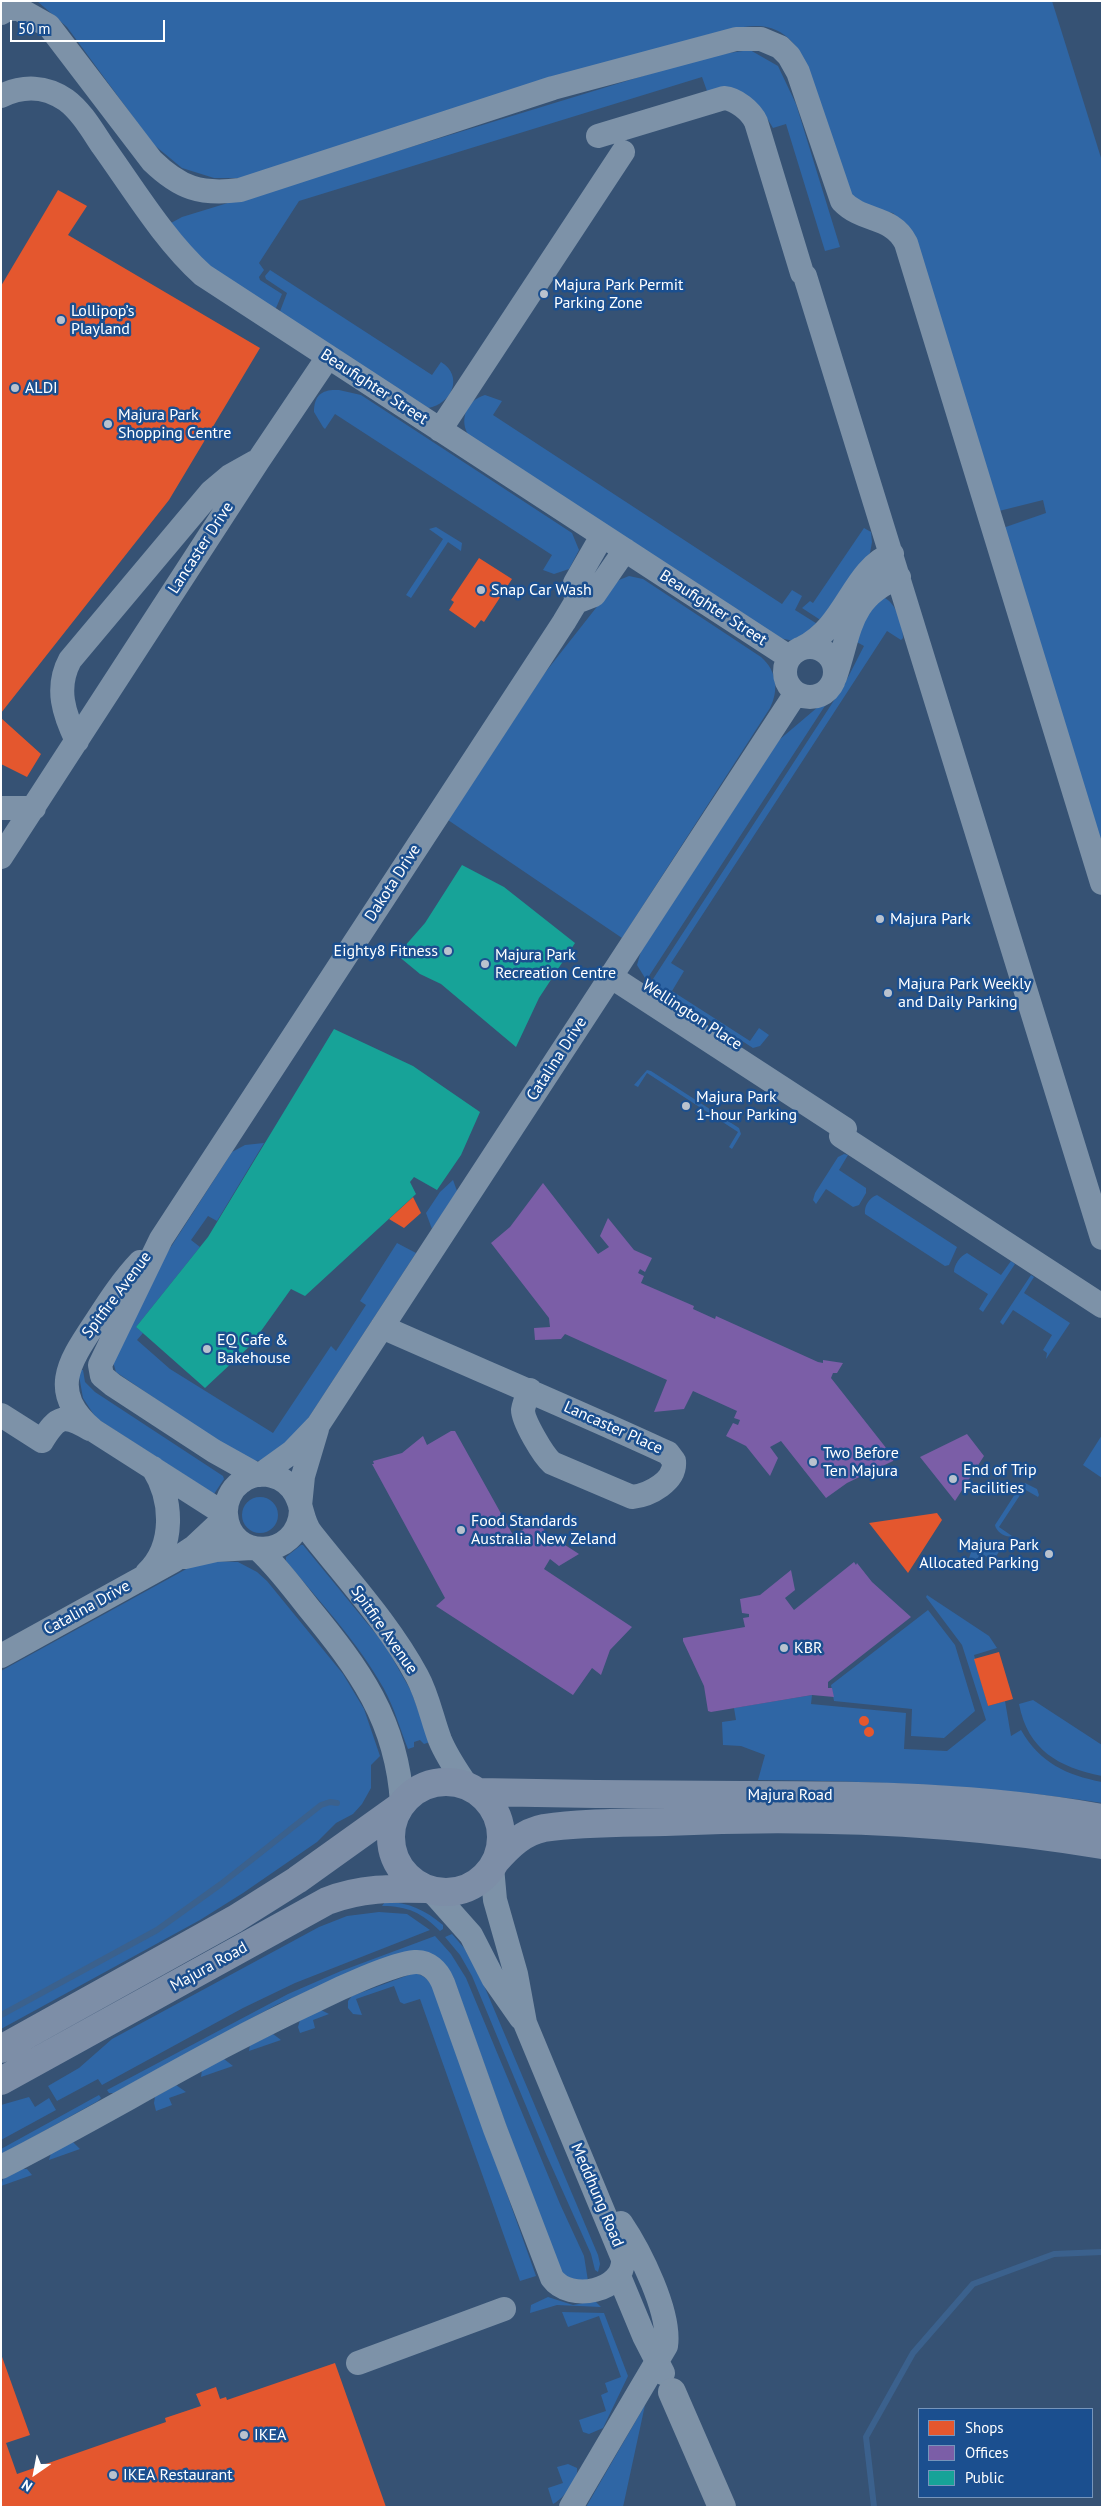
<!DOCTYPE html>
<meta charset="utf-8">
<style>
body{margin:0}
#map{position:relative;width:1103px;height:2508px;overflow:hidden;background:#365274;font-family:"PT Sans",sans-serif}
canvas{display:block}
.frame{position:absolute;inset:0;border:2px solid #fff;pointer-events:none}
.legend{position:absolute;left:918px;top:2408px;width:175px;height:90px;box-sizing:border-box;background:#1b4f8f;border:1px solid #7695bc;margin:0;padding:6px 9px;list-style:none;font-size:15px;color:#fff}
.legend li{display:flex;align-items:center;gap:10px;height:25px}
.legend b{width:25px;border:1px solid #7695bc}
.north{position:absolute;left:10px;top:2448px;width:50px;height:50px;-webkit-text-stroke:4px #1b4f8f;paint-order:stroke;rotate:213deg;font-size:14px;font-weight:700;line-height:20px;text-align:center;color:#fff}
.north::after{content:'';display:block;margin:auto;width:18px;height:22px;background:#fff;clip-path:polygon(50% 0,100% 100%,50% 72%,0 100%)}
.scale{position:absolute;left:10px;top:20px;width:155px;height:22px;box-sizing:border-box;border:2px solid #fff;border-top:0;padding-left:6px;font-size:15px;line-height:18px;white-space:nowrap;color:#fff;-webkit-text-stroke:4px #1b4f8f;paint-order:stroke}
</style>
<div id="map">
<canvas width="1103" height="2508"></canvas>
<div class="frame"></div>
<ul class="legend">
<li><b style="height:14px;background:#e4572e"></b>Shops</li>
<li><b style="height:14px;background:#7b5ea7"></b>Offices</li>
<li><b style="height:14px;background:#17a398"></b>Public</li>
</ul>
<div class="north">N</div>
<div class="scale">50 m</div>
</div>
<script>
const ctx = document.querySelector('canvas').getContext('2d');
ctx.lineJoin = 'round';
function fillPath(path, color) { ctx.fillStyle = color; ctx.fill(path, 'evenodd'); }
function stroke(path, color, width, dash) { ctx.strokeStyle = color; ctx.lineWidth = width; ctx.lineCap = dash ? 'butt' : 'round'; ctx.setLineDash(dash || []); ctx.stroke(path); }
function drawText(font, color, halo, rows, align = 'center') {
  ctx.font = font + ' "PT Sans",sans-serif'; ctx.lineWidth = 5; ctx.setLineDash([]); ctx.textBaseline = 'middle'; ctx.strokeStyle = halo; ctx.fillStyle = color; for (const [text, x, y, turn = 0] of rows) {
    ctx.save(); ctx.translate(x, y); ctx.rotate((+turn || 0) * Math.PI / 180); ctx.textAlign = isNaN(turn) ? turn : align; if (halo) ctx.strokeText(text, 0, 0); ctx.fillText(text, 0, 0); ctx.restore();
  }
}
fillPath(new Path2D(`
 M37,1H1052L1102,161V855L1000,529L1046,513L1043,500L995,512L905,227L893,213L876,210L853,199L802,56C777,12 743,27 703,36L250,178H214L182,168L153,144L67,27Z
 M750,50L778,66L796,104L840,247L825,251L786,124L773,128L762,110L707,91L702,77L299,201L259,263L264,270L259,277L260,280L282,294L276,308H273L206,265L171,223L182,217L708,56Z
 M270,270L432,375L441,362C464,376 452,404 428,408L279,314L287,293L266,279L265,276Z
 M339,390L361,395L572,533L579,550L569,569L554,574L543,570L552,555L335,414L325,429L323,427L314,412C314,394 323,389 339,390Z
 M485,395L502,401L493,415L782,604L792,590L802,596L795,610L819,625L794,641L779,638L470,437C458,422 466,400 485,395Z
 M436,527L462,543L461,551L448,542L411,598L406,595L443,539L429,529Z
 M864,528L871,532L872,542L870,553L826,621H822L802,608L810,601L813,603Z
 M629,576L643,579L761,657C777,671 779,690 770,708L622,938L448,820L544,674L614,585L619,580Z
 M883,597C896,602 903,625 903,638L901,640L887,631L671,963L684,971L672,991L750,1041L759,1028L769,1035L760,1046L753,1048L652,983L653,979L844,685L864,646L855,641L857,621Z
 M832,695L649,976L645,978L637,965L641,951L779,740Z
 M647,1070L651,1071L739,1128L741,1134L732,1149L729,1147L738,1132L647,1073L638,1087L634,1085Z
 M264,1143L217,1221L208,1216L191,1240L200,1247L136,1327L143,1333L137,1340L170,1369L273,1433L331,1346L336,1351L366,1305L360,1301L397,1243L416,1253L294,1440C276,1455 269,1465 244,1459L116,1372L113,1362L167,1253L232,1152L245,1145Z
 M844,1154L848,1155L839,1170L866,1188V1193L859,1205L853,1207L826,1189L816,1204L813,1200L815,1193L838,1157Z
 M453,1180L457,1191L432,1229L426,1213L440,1192Z
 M877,1195L957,1247L949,1265L945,1266L865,1214C864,1206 869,1198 877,1195Z
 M967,1253L1001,1275L1011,1261L1015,1264L983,1312L979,1309L988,1294L954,1272C954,1265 960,1256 967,1253Z
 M1031,1275L1034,1277L1024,1293L1070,1323L1046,1359L1047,1353L1043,1350L1052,1335L1013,1310L1003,1325L1000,1322Z
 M78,1370H83L85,1382L95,1392L223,1476L224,1479L214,1494L96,1418L83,1398Z
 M1102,1435V1478L1083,1465Z
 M1025,1483L1037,1489L1039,1495L1038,1497L1024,1489L999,1527L1012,1536C1006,1538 996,1532 995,1525L1019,1488Z
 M242 1515a18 18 0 1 1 36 0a18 18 0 1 1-36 0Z
 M990,1541L1002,1547L993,1561L981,1553L972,1568L969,1560C970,1549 978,1542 990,1541Z
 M301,1545H303L385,1645L411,1691L430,1742L424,1744L420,1740L414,1742V1747L408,1749C400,1729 394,1707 384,1689C358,1642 320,1602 286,1561V1557Z
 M207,1561L238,1562L257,1572L267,1581L343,1674L364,1709L380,1756L371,1765V1788L362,1804L353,1814L336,1823L317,1842L243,1893L200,1920L1,2029V1671L190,1567Z
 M927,1595L989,1636L997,1648L974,1655L988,1706L1005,1701L1011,1736L1021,1730C1040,1763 1066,1775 1102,1782V1803C987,1785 874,1781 758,1780L765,1755L741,1746L723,1745L722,1722L736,1720L734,1708L812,1695L811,1704L906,1713L904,1749L947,1751L986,1720L962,1645L926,1597Z
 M928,1610L955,1645L975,1711L944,1738L911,1736L912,1709L834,1701L831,1685Z
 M1033,1700L1102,1745V1776C1058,1767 1028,1750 1019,1704Z
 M385,1902C409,1902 425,1910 443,1925V1929L440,1931C422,1913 408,1906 382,1906Z
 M379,1912L407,1914L430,1930L295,1983L243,2008L102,2085L98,2079L57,2101L48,2086L79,2068L112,2039L319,1927L347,1916Z
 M452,1934L465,1949L480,1976L598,2255L600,2264L598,2272L595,2270L591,2254L546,2154L472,1976L460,1955L445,1937Z
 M435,1936L451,1954L466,1978L560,2204L584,2256L588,2281L577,2283L559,2273L453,1977L371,1964L278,2004L114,2093H109L107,2090L288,1994L341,1971Z
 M414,1973C427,1976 431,1982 436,1994L536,2276L520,2281L420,1999L404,2004L400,2002L394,1986L356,1999L362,2015L353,2014L348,2008V2001L352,1996Z
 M321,2010L329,2014L313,2020L315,2028L300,2033L298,2027L300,2020Z
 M273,2034L281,2040L249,2051L250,2045Z
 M224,2059L233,2066L201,2077L202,2070Z
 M176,2085L186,2092L169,2098L172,2105L156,2111L154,2103L155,2097Z
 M99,2095L101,2098L98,2101L1,2155V2149Z
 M29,2097L35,2107L49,2098L56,2110L1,2140V2105Z
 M73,2142L80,2149L49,2160L51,2153Z
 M22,2169H27L32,2175L1,2186L3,2179Z
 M548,2297L573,2305L595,2301L601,2307L557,2305L530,2313L531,2305Z
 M562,2312L604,2313L628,2376L603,2428L589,2434L583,2432L579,2420L606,2411L601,2395L608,2392L605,2383L621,2377L599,2316L568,2327Z
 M645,2405L623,2507H586Z
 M568,2464L577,2468C579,2480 563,2499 553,2504L548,2488L563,2483L557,2467Z`), '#2f66a5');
fillPath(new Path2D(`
 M58,190L87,206L68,235L260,348L169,500L1,713V286Z
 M479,558L512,579L484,622L481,620L475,628L449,610L454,602L451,600Z
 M1,718L41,754L27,777L1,764Z
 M413,1197L421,1213L404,1228L389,1219Z
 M937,1513L942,1520L908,1573L869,1523Z
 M999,1652L1013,1699L988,1706L974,1659Z
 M859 1721a5 5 0 1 1 10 0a5 5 0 1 1-10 0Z
 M864 1732a5 5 0 1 1 10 0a5 5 0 1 1-10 0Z
 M1,2354L30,2435L6,2443L17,2474L166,2422L165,2418L201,2406L196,2394L216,2387L220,2399L226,2397L227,2400L335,2363L386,2507H1Z`), '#e4572e');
fillPath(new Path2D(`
 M543,1183L598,1254L609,1247L600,1236L608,1218L634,1250L652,1258L645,1272L640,1269L638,1273L644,1276L641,1283L694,1306L693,1309L715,1319L716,1316L818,1362L823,1363V1360L843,1363L837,1373H833L831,1378L894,1458L893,1461L847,1483L826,1498L781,1441L770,1447L778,1458L770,1476L746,1446L726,1436L733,1423L738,1425L740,1420L734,1418L737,1411L693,1391L684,1409L654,1412L667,1380L565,1334L561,1339L535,1340L534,1328L550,1327L549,1318L491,1243L510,1227Z
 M451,1431H455L513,1535L524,1529L521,1525L537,1517L545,1532L579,1554L559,1566L550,1559L544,1569L632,1627L610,1650L601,1675L592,1668L573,1695L436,1606L445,1598L372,1464H374L373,1461L402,1453L423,1436L427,1445Z
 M967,1434L984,1456L955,1501L920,1457Z
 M854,1562L856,1565L857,1563L872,1582L911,1617L828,1682V1688H832L834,1697L812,1695L711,1712L708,1711L704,1686L683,1641V1638L745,1627L743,1618L749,1617V1614L742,1613L740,1599L760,1595L791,1570L795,1590L785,1598L794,1610Z`), '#7b5ea7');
fillPath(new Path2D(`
 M462,865L504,887L575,943L539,998L516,1047L441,984L420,974L397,955L425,923Z
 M334,1029L413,1066L480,1112L461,1155L437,1190L414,1177L410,1182L416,1194L305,1296L291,1289L251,1345L205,1388L136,1327L208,1237Z`), '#17a398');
stroke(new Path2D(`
 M1,2015L157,1930L221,1884L321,1805L330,1802L337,1803
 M874,2507L866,2437L913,2353L973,2284L1054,2254L1102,2252`), '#3b618d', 6);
stroke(new Path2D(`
 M1,13L8,9H19L49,26L152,161C180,188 200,195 240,190L553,88L736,39H761L780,47L789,56L798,72L842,201C863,223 892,215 906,243L1102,883
 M1,96C23,85 46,86 66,100C81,111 92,130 102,145C133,188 164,240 203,275L789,657
 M598,136L724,98C736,99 751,111 756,122L802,273
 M805,276L1102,1238
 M440,430L623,152
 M576,602L594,595L625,550
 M785 672a25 25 0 1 1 50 0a25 25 0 1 1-50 0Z
 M802,648C847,626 852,570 892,554
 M835,677C851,631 848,598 899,577
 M77,741C64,714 55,688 70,660L211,492L230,476L255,462
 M1,808H34
 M1,857L258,461L328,357
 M610,976L845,1129L841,1136L1102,1306
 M140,1262C123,1280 110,1300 97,1320C70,1361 47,1391 93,1430L226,1515
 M382,1327C477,1369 573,1409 668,1453L674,1461C676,1481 650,1495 632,1497L552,1463C543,1455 523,1421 523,1410C524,1403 527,1397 530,1390
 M1,1415L42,1441C58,1415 64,1414 90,1429
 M257,1475L214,1451L113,1385L102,1376L100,1365L161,1239L564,622L576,602L575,583L602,536
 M260,1475L292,1452L318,1425L796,693
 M300,1506L303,1476L317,1429
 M301,1510C299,1560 229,1562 226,1514C225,1502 231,1489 241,1482C260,1468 286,1475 296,1495C303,1508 302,1521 311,1533C348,1580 389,1624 417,1676C428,1696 432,1719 440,1740C447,1757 457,1771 467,1786
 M258,1549C277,1566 292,1587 308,1607C359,1669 397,1720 402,1803
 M185,1557L216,1550L252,1548
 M147,1573C175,1546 173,1500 153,1468
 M1,1656L173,1561L194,1547L226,1517
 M431,1890L471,1935L493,1978L521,2018
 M1,2167C107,2113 208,2050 316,2000C338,1989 392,1964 415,1962C428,1961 438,1971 443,1983L495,2129L552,2278C570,2303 625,2291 623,2259L525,2023L516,1974L495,1900L492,1867
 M619,2276L644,2336L663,2373
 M358,2363L504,2309
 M571,2507L666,2346C671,2313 640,2251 621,2223`), '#7d92a8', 24);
stroke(new Path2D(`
 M391 1837a55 55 0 1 1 110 0a55 55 0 1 1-110 0Z
 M478,1792C566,1794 655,1795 743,1795C867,1795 979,1796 1102,1818
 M495,1862C509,1846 523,1832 544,1828C584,1822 625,1823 665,1822C810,1815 958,1821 1102,1845
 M1,2049L235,1919L297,1880L399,1807
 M1,2081L327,1901C360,1888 393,1888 427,1889`), '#7d8ea7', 28);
stroke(new Path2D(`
 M672,2392L722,2507`), '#7e92a7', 28);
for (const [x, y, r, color] of [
 [544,294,5,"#b9c2ce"],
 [61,320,5,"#b9c2ce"],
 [15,388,5,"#b9c2ce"],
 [108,424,5,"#b9c2ce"],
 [481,590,5,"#b9c2ce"],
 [880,919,5,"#b9c2ce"],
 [448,951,5,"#b9c2ce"],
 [485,964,5,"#b9c2ce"],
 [888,993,5,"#b9c2ce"],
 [686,1106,5,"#b9c2ce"],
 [207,1349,5,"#b9c2ce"],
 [813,1462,5,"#b9c2ce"],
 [953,1479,5,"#b9c2ce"],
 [461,1530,5,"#b9c2ce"],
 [1049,1554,5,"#b9c2ce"],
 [784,1648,5,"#b9c2ce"],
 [244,2435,5,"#b9c2ce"],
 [113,2475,5,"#b9c2ce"]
]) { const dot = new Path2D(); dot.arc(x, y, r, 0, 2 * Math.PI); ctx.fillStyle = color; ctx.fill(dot); stroke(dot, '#1b4f8f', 2); }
drawText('16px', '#fff', '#1b4f8f', [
 ["Majura Park Permit",554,285],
 ["Parking Zone",554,303],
 ["Lollipop’s",71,311],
 ["Playland",71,329],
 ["ALDI",25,388],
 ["Majura Park",118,415],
 ["Shopping Centre",118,433],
 ["Snap Car Wash",491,590],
 ["Majura Park",890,919],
 ["Eighty8 Fitness",438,951,"right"],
 ["Majura Park",495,955],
 ["Recreation Centre",495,973],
 ["Majura Park Weekly",898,984],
 ["and Daily Parking",898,1002],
 ["Majura Park",696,1097],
 ["1-hour Parking",696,1115],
 ["EQ Cafe &",217,1340],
 ["Bakehouse",217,1358],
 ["Two Before",823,1453],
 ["Ten Majura",823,1471],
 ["End of Trip",963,1470],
 ["Facilities",963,1488],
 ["Food Standards",471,1521],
 ["Australia New Zeland",471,1539],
 ["Majura Park",1039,1545,"right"],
 ["Allocated Parking",1039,1563,"right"],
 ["KBR",794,1648],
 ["IKEA",254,2435],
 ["IKEA Restaurant",123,2475]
], 'left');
drawText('16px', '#fff', '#1b4f8f', [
 ["Beaufighter Street",374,387,33],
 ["Lancaster Drive",201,548,-57],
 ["Beaufighter Street",713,608,33],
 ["Dakota Drive",393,883,-57],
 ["Wellington Place",692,1015,33],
 ["Catalina Drive",557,1059,-57],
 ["Spitfire Avenue",117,1295,-53],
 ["Lancaster Place",613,1428,24],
 ["Catalina Drive",87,1608,-29],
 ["Spitfire Avenue",384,1630,55],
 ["Majura Road",790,1795],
 ["Majura Road",209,1967,-29],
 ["Meddhung Road",597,2195,67]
]);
</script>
